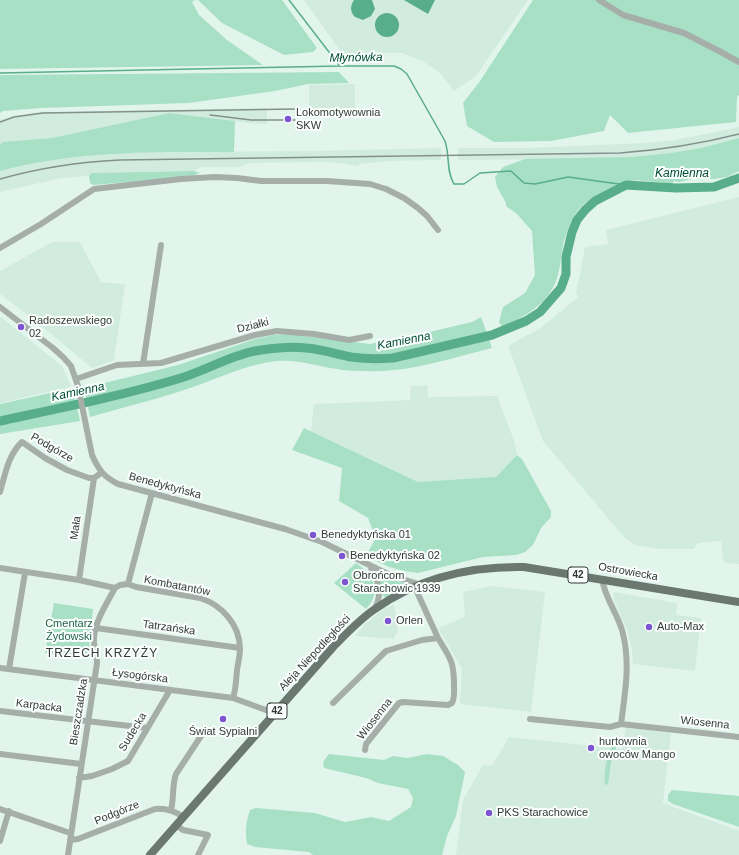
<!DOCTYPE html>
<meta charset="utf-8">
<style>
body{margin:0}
canvas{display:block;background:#e2f5ec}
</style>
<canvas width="739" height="855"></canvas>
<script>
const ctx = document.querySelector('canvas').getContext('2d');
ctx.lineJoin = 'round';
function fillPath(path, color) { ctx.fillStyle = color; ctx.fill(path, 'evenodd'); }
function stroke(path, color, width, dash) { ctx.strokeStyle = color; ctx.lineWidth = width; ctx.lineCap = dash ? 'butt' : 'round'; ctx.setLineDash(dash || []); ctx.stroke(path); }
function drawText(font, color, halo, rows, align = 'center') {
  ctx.font = font + ' Helvetica,sans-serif'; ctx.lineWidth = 4; ctx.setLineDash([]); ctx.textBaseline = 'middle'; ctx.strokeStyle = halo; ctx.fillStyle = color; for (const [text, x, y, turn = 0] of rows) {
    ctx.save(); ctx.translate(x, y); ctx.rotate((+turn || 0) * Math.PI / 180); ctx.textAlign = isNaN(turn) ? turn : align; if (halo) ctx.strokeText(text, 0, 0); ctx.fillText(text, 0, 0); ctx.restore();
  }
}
fillPath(new Path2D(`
 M304,0H528L476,76L454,91L440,73L424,62L402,53H342Z
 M355,84V115H309V85Z
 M267,108V124L248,123L169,113L52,138L0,144V120L13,116L27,114L37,112Z
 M739,127V138L701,148L670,153L631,157L594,159L458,160V148H525L645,143L675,140Z
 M441,148V160L390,161L360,164L356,166L339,163L323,162L249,163L239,167H200L194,171L91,173L89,176L61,178L0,192V171L61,157L91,154L148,152L314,151Z
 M739,197V564L724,563L721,541L698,543L694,549H660L635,545L624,537L543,441L508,346L542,327L578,297L576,293L585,247L608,244L606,230Z
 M52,242H80L101,282L125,284L114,360L92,368L33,319L0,294V271Z
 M1,317L62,366L71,386L70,387L0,403V319Z
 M427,385L428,397L497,396L515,443L517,455L495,478L418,482L311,431L314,404L410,400L411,386Z
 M491,586L545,592L531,712L460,704L462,669L438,628L465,617L463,592Z
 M614,592L677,603L676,615L701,618L695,671L633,664L632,650L628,632L613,598Z
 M394,605L398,630L394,639L355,636L364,625L385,608Z
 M626,727L671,733L663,803L739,831V855H456L463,800L483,765L492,766L509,737L622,749Z`), '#d1ebdf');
fillPath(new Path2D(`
 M0,0H195L192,2L199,15L227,40L263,65L0,69Z
 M198,0H282L317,48L313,52L284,55L222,23Z
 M533,0H739V95L737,97L736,122L628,133L610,115L604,131L551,141L494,142L467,126L463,103L480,81Z
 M339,72L349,83L308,84L275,91L189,103L41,108L3,111L0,113V75Z
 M169,113L235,121L234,152C155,152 78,150 0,171V144L3,142L52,138Z
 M739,138V171L727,177L714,179H692L679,182L674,181L672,184C662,183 638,179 630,181C619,183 585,201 579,209C571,219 566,233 563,245C560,262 560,280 549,294C537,310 520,319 502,327L499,322L503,307L525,293L535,275L532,231L517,214L506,206V203L497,187L495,177L503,167L525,159L631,157L670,153L701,148Z
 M194,171L200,173L189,177L93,185L90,183L89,176L91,173Z
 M481,317L492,348C452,358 408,373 367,371C357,371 346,371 337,369C317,366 297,359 276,361C250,364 228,374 204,383C167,397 128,406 90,417L84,388L178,365L255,339L273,335L290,334L370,344L421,334L472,322Z
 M73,388L80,421L0,434V404Z
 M304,428L418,482L496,477L517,455L522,459L551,511V517L541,528L533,545L525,552L516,555L483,557L418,573L404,571L389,567L366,556L376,538L368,518L339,501L342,468L292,450Z
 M356,563C374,574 382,593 366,609L334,583Z
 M377,572L391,579L404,583L406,585L387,597H384C380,592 381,580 377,572Z
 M54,603L93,609L88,658L45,653Z
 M615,740L618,742L611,762L608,784L605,785C603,771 608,752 615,740Z
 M329,754L384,760L393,756L408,758L427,754L443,756L458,765L465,772L456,816L447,836L442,855H313L309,852L255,847L247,844C245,833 246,821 250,810L256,808L315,813L345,822L371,817L389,821L411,807L413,798L408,789L378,783L366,778L324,768L323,762Z
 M672,790L739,796V827L673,804L668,801V795Z`), '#a8e0c6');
fillPath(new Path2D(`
 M354,0H372L375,9L371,16L363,20L355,17C350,12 350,6 354,0Z
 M404,0H435L428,14Z
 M375 25a12 12 0 1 1 24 0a12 12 0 1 1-24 0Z`), '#58ad8a');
stroke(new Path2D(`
 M289,0L339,65
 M0,73L339,66H394L401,69L407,74L445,141C450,156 446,171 454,184H464L480,173L511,171L524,183L535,184L568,177L626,185`), '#58ad8a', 1.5);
stroke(new Path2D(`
 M0,421C61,408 121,396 181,378C207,370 233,354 261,350C275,348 292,346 306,348C321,349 336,354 351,357C365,359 379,359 393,358L492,335L526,321L540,312L561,288L566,274V257L572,232L577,220L585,210L595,201L626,185L676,188L714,187L739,178`), '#58ad8a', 9);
stroke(new Path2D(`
 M599,0L623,15L684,33L719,51L739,62
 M0,248L41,224L94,189L181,179L215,177L237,178L261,181H327L370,184L386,189L404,198L418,208L427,216L438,230
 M0,307L53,348L63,357L71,366L78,386L92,455C98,469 104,477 118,484L285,529L322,542L390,575L418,584L417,592L438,638L422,640L386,651L333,703
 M143,364L161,245
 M76,379L117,365L161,363L255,335L277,331L314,334L349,340L370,336
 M0,492C5,475 8,455 22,442L45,458L67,470L89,478H94L101,473
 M370,566C378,579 383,594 375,608
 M0,568L79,580L115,588
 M602,579C605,598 617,613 622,630C631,662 625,693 621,724
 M79,580L94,478
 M128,584L136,587L200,598C222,605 240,625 240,649C240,656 238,663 237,670C236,680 236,689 233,698
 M128,584L152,493
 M96,628L240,648
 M0,668L233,698L274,713
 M9,669L25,573
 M0,711L147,728
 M530,719L610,727L621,724L739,737
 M365,750L366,744L399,703L403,702L448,705L452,703C455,697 454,691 454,685C454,661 450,658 438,638
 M0,754L81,764
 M79,778L92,776L112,769L128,761L170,690
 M0,809L70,833
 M171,810C174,798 172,785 176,774L203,733
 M176,825L183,830L208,835L198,855
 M70,840L78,839L155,809C166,808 175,811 183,817
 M0,841L9,811
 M68,855L97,663C97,654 93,646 94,638C95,621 107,603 115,588L120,585L128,584`), '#a6aeaa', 6);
stroke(new Path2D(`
 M150,855L334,646C347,633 360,619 375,609C420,577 470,566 524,567L739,602`), '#6a7871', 8);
stroke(new Path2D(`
 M210,115L251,120H295
 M0,122L14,117L43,113L295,109
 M0,179C39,168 79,162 120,160L620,153C661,150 700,144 739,134`), '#84918b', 1.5);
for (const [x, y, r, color] of [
 [288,119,4,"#7c56d0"],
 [21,327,4,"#7c56d0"],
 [313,535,4,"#7c56d0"],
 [342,556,4,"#7c56d0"],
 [345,582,4,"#7c56d0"],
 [388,621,4,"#7c56d0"],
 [649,627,4,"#7c56d0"],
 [223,719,4,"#7c56d0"],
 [591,748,4,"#7c56d0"],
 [489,813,4,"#7c56d0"]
]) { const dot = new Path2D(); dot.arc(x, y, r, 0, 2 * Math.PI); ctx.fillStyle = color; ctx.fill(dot); stroke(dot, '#fafefc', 1.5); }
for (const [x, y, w] of [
 [578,575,20],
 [277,711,20]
]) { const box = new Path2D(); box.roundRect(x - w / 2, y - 8, w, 16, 3); ctx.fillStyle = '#fafefc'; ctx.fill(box); stroke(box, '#333a36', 1); }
drawText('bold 10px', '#333a36', null, [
 ["42",578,575],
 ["42",277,711]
]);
drawText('11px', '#333a36', '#fafefc', [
 ["Lokomotywownia",296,113],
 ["SKW",296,126],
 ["Radoszewskiego",29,321],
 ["02",29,334],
 ["Benedyktyńska 01",321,535],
 ["Benedyktyńska 02",350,556],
 ["Obrońcom",353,576],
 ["Starachowic 1939",353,589],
 ["Orlen",396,621],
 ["Auto-Max",657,627],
 ["Świat Sypialni",223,732,"center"],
 ["hurtownia",599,742],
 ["owoców Mango",599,755],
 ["PKS Starachowice",497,813]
], 'left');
drawText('11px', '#333a36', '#fafefc', [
 ["Działki",253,326,-14],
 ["Podgórze",52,448,30],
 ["Benedyktyńska",165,486,15],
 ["Mała",76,528,-82],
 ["Ostrowiecka",628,572,10],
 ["Kombatantów",177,586,11],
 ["Tatrzańska",169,628,8],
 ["Aleja Niepodległości",315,653,-47],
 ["Łysogórska",140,676,7],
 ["Karpacka",39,706,7],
 ["Bieszczadzka",79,712,-81],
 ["Wiosenna",375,719,-52],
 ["Wiosenna",705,723,6],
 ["Sudecka",133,732,-59],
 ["Podgórze",117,813,-22]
]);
drawText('11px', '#23634b', '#fafefc', [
 ["Cmentarz",69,624],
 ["Żydowski",69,637]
]);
drawText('italic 12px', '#014c35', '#fafefc', [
 ["Młynówka",356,58,-1],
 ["Kamienna",682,174],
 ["Kamienna",404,341,-11],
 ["Kamienna",78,392,-12]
]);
ctx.letterSpacing = '1px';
drawText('12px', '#333a36', '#fafefc', [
 ["TRZECH KRZYŻY",102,654]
]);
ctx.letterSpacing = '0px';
</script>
